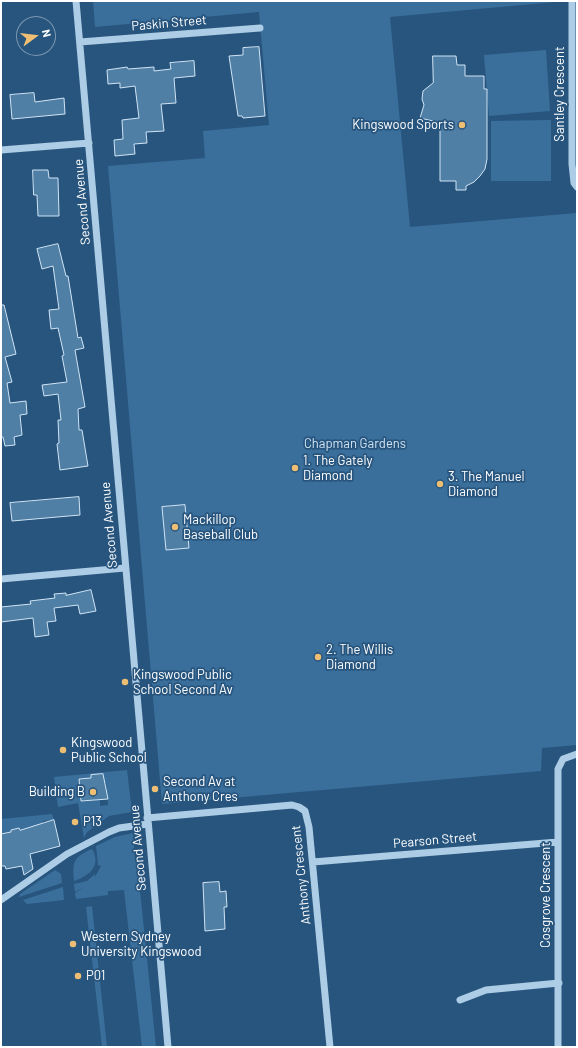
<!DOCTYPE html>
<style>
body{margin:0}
#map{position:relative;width:578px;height:1048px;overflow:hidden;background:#27557e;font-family:Barlow,sans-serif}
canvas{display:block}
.frame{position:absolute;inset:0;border:2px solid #fff;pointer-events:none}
.north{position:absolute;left:16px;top:16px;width:40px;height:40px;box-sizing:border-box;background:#27557e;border:1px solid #7d99b2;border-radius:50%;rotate:75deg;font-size:11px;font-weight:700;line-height:16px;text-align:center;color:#fff}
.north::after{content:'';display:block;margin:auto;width:14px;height:18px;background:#edbe73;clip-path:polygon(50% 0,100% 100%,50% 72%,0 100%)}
</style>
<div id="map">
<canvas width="578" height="1048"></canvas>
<div class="frame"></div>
<div class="north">N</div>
</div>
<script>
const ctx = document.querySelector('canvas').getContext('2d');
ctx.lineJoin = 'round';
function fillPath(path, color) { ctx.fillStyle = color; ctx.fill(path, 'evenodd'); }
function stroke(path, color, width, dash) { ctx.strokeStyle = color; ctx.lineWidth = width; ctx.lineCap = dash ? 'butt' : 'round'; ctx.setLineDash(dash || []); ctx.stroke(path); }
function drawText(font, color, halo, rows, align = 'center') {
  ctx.font = font + ' Barlow,sans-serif'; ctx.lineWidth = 3.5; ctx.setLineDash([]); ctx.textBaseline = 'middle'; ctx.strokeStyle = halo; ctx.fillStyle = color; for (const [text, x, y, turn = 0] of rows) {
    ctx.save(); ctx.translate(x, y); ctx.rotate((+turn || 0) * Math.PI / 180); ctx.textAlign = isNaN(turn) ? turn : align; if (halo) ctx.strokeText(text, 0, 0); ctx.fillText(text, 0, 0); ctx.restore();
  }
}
fillPath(new Path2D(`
 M93,1H555V2L390,17L410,227L577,213V745L542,748L541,771L162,804L108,166L205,158L203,131L269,125L259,12L95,27Z
 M546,50L550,111L489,116L484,55Z
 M551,120V181H491V121Z
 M127,770L132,812L109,816L87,832L84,838L78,803L58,807L54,777ZM85,778L86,785L106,783L108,805L100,806V800L81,801L79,779Z
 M52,814L54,820L43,821L42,825L20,830L19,828L11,830V832L1,834V819Z
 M133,833L135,861H137L156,1047H142L124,890L108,891V895L76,899L75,893L84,887L75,892L74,884L87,881L95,874V877L101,866L98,865L96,846L115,837Z
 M92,849C102,866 89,876 74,881C72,861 74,857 92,849Z
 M55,870L61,874L62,883L19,897L20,894Z
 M63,887L64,900L27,904L23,900Z
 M92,906L107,1047H102L86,907Z`), '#3b6f9b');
const building = new Path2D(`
 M259,47L265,116L243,118L242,116H238L229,56L243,55V48Z
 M433,56H456L457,65H465V76H484V89H487V159L485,169L480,176L474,182L466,186V190H456V181H440V129L433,121L420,118L424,105L422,99L423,91L433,83Z
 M194,61L195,76L174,78L176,103L161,104L164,131L146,132L147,143L134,144L135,154L115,156L114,140L123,139L122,120L139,118L135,86L120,88V83L108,84L107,70L127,67L128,69L154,67V71L171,69L170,63Z
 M34,93L35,102L64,98L65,114L12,119L10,95Z
 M33,170H48L49,178H58L59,216H38L37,195H34Z
 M58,244L66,276H68L78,338L81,337L84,348L75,350L85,407L78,409L79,430H82L88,466L60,470L57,444L59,443L58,420H61L58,394L44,396L42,385L67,382L62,356L64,355L58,328L51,329L49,310L59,309L53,266L42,269L37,249Z
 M1,305H4L16,354L5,357L12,382L7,383L10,403L26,401L27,414L20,415L22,435L14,437L15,445L5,446L3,437H1Z
 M79,497L80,515L12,521L10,503Z
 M185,505L189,548L166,550L162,507Z
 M91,590L96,611L80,614L78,605L54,608L56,621L47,622L49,635L35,637L33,618L1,622V607L31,604L30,601L55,598L54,594L66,593V595Z
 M103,774L108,799L81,801L79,779L91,778V775Z
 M54,820L60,846L30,854L33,869L24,875L22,866L6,869L5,866H1V834L11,832V830L19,828L20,830Z
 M219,882L220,892L226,891L227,907H224L225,929L205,931L203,883Z`);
fillPath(building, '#507fa6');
stroke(building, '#d0e4f4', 1);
stroke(new Path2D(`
 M76,1L168,1047
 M572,1V164L574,183L577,187
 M80,42L260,28
 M1,150L89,143
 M1,579L125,568
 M147,818L292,805L299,807L305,811L309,827L330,1047
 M313,862L558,842
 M1,900L67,854L109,832L119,828L148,824
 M460,1000L486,990L559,983
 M558,1047V769L563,759L577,754`), '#adcce5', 7);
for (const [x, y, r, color] of [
 [462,125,4,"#edbe73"],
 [295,468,4,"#edbe73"],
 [440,484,4,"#edbe73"],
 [175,527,4,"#edbe73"],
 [318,657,4,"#edbe73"],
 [125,682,4,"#edbe73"],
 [63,750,4,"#edbe73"],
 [155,789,4,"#edbe73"],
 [93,792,4,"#edbe73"],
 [75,822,4,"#edbe73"],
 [73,944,4,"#edbe73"],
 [78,976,4,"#edbe73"]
]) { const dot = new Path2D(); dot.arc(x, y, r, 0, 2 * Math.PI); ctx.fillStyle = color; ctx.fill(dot); stroke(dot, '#27557e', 1.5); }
drawText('13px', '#fff', '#27557e', [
 ["Paskin Street",169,23,-5],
 ["Santley Crescent",560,94,-90],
 ["Second Avenue",82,202,-95],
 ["Second Avenue",109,525,-95],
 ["Pearson Street",435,840,-5],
 ["Second Avenue",138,848,-95],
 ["Anthony Crescent",301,875,-96],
 ["Cosgrove Crescent",546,895,-90]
]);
drawText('13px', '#fff', '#27557e', [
 ["Kingswood Sports",454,125,"right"],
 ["1. The Gately",303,461],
 ["Diamond",303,476],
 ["3. The Manuel",448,477],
 ["Diamond",448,492],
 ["Mackillop",183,520],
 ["Baseball Club",183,535],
 ["2. The Willis",326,650],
 ["Diamond",326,665],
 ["Kingswood Public",133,675],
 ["School Second Av",133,690],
 ["Kingswood",71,743],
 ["Public School",71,758],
 ["Second Av at",163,782],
 ["Anthony Cres",163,797],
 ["Building B",85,792,"right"],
 ["P13",83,822],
 ["Western Sydney",81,937],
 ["University Kingswood",81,952],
 ["P01",86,976]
], 'left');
drawText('13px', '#d0e4f4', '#27557e', [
 ["Chapman Gardens",355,444]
]);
</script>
